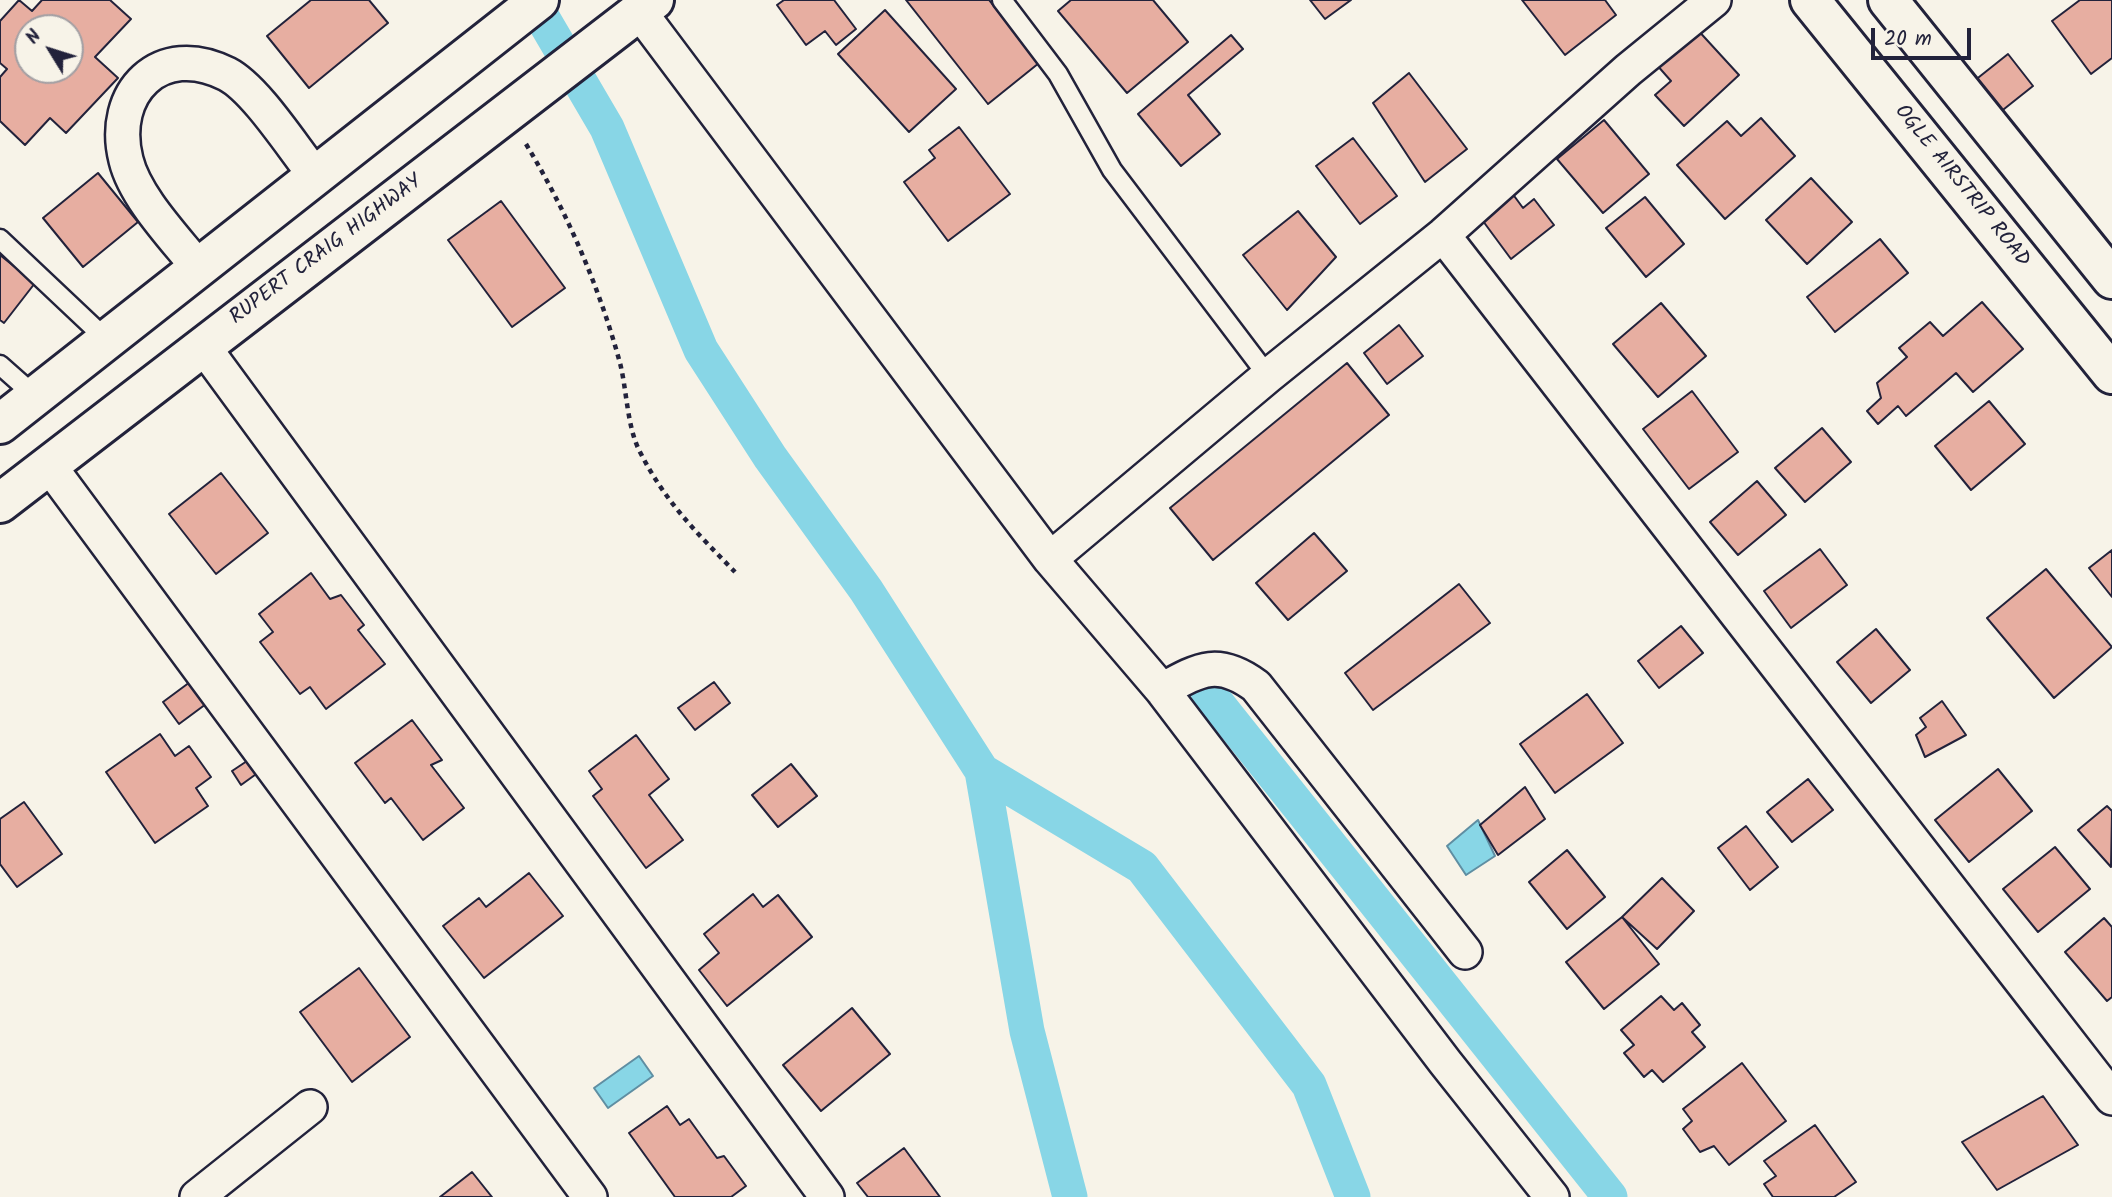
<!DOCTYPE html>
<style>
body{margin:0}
#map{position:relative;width:2112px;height:1197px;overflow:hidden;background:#f7f3e8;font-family:Kalam,sans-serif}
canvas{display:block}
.north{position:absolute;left:14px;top:14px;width:70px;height:70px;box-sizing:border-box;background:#f7f3e8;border:2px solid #a29fa3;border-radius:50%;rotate:308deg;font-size:19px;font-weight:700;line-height:28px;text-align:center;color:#22223b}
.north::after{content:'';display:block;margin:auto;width:24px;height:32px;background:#22223b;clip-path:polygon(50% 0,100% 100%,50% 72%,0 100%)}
.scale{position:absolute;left:1871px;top:28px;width:100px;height:32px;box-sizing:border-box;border:4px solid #22223b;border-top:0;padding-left:9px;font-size:21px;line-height:24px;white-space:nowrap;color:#22223b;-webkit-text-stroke:5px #f7f3e8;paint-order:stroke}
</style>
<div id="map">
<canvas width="2112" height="1197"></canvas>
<div class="north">N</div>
<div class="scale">20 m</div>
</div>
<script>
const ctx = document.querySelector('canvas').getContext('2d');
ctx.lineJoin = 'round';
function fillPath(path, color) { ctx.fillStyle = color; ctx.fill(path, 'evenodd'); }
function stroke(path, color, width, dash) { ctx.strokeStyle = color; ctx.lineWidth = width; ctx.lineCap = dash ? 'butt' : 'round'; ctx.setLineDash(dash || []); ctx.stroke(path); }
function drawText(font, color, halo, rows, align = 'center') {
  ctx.font = font + ' Kalam,sans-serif'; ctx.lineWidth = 5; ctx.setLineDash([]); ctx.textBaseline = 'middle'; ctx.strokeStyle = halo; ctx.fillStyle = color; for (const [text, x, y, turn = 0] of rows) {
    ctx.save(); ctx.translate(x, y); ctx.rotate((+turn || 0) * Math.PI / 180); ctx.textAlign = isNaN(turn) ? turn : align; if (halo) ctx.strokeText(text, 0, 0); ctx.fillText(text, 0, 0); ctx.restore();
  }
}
const water = new Path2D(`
 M1478,820L1495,856L1466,875L1447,846Z
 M639,1056L653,1076L608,1108L594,1088Z`);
fillPath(water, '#88d6e6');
stroke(water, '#5f8ea2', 2);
stroke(new Path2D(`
 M532,0L607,128L701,350L770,457L866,590L982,771L1027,1031L1070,1197
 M1208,692L1610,1197
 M982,771L1142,867L1309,1085L1353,1197`), '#88d6e6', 35);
const building = new Path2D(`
 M19,0L32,11L42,0H110L131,19L95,57L118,78L66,133L50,118L25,145L0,121V77L7,69L0,63V21ZM28,28H70V70H28Z
 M311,0H369L388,23L309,88L267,36Z
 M784,0H834L856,29L836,45L825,31L806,45L777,5Z
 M906,0H989L1039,63L988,104Z
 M1071,0H1153L1188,42L1127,93L1058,11Z
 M1310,0H1351L1325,19Z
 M1522,0H1605L1616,15L1565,55Z
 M2080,0H2112V58L2091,74L2052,21Z
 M885,10L956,89L909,132L838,54Z
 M1695,27L1739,75L1684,126L1655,95L1671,81L1656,64Z
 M1231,35L1243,49L1188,95L1220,134L1181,166L1138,114Z
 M2008,54L2033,86L1994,117L1969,85Z
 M1409,73L1467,149L1425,182L1373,103Z
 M1761,118L1795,156L1725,219L1677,165L1727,121L1741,136Z
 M1604,120L1649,174L1603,213L1557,159Z
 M959,127L1010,194L948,241L904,182L935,158L929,150Z
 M1353,138L1397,196L1360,224L1316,166Z
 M98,173L138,222L83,267L43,218Z
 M1811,178L1852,222L1807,264L1766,220Z
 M1512,193L1523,208L1534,199L1554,225L1511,259L1480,217Z
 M1645,197L1684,244L1646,277L1606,228Z
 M501,201L565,288L512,327L448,240Z
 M1298,211L1336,257L1287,310L1243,255Z
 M1880,239L1908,273L1835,332L1807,297Z
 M0,255L35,283L4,323L0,320Z
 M1982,302L2023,349L1973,392L1956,373L1906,416L1898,406L1878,424L1867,411L1881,398L1877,383L1907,357L1899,348L1930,322L1943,336Z
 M1661,303L1706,356L1658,397L1613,344Z
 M1399,325L1423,356L1387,384L1364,353Z
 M1347,363L1389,415L1213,560L1170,508Z
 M1692,391L1738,452L1689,489L1643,429Z
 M1989,401L2025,444L1971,490L1935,446Z
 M1822,428L1851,462L1805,502L1775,468Z
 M221,473L268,533L216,574L169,514Z
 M1757,481L1786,515L1738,555L1710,522Z
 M1314,533L1347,571L1288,620L1256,583Z
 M1820,549L1847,585L1791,628L1764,591Z
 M2112,550V597L2089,568Z
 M2046,569L2112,647L2054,698L1987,618Z
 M311,573L330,599L341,595L364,625L358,630L385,664L326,709L310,687L300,694L260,642L273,632L259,614Z
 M1459,584L1490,623L1373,710L1345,673Z
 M1681,626L1703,653L1659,688L1638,661Z
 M1876,629L1910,670L1871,703L1837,662Z
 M190,682L206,704L179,724L163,702Z
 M714,682L730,703L695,730L678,708Z
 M1587,694L1623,743L1555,793L1520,744Z
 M1942,701L1966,735L1925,757L1916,735L1926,727L1920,718Z
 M412,720L442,760L431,765L464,808L423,840L391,798L385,803L355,763Z
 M160,734L175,756L189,746L211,777L196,788L208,806L155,843L106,772Z
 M636,735L669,779L649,795L683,840L646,868L593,796L602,789L589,771Z
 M250,759L259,772L241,785L232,771Z
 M791,764L817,796L778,827L752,795Z
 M1998,769L2032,811L1969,862L1935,820Z
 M1808,779L1833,810L1792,842L1767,812Z
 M1525,787L1545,819L1498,855L1480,825Z
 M24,802L62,854L17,887L0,864V819Z
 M2107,806L2112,811L2111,867L2078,830Z
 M1746,826L1778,867L1750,890L1718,848Z
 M2055,847L2090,889L2038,932L2003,889Z
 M1567,850L1605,897L1567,929L1529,882Z
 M529,873L563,916L484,978L443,926L479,898L486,907Z
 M1662,878L1694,911L1657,949L1622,917Z
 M753,894L763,907L778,895L812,937L727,1006L699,970L719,953L704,934Z
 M1622,917L1659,964L1604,1009L1566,962Z
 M2104,918L2112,927V997L2107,1001L2065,952Z
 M359,968L410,1037L352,1082L300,1012Z
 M1661,996L1674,1010L1682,1003L1700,1025L1692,1032L1705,1047L1663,1082L1652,1070L1644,1077L1624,1053L1634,1045L1621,1030Z
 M852,1008L890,1054L821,1111L783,1065Z
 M1742,1063L1786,1121L1729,1165L1714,1146L1700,1152L1683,1129L1692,1121L1683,1109Z
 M2043,1096L2078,1145L1997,1190L1962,1142Z
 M667,1106L680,1125L689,1119L717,1158L724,1156L746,1186L731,1197H675L629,1133Z
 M1815,1125L1856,1182L1834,1197H1773L1764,1184L1776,1176L1764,1161Z
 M904,1148L940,1197H868L857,1183Z
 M472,1172L492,1197H440Z`);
fillPath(building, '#e7aea1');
stroke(building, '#22223b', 2);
const service = new Path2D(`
 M1002,0L1058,74L1112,170L1268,376
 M0,239L107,340
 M0,365L35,396`);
const minor = new Path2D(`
 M639,11L1050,559L1162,690L1445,1062L1552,1197
 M1443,235L2112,1098
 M197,266C174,237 135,197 126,160C109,93 160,40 227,74C256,89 293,148 315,175
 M203,346L827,1197
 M48,464L590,1197
 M1050,559L1268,376L1443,235L1628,70L1714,0
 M1162,690C1200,669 1218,658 1256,686L1465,952
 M197,1197L310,1107`);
const tertiary = new Path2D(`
 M1810,0L2112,374
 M1888,0L2112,279`);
const primary = new Path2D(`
 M0,424L539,0
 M0,503L654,0`);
stroke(service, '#22223b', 23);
stroke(minor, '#22223b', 38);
stroke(tertiary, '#22223b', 44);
stroke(primary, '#22223b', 44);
stroke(new Path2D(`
 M526,144C567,212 599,286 620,363C627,391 627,427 640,452C666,503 696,532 735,572`), '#22223b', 4.5, [5, 5]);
stroke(service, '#f7f3e8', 18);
stroke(minor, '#f7f3e8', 33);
stroke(tertiary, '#f7f3e8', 38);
stroke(primary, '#f7f3e8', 38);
drawText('21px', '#22223b', '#f7f3e8', [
 ["OGLE AIRSTRIP ROAD",1961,187,51],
 ["RUPERT CRAIG HIGHWAY",327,251,-37]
]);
</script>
